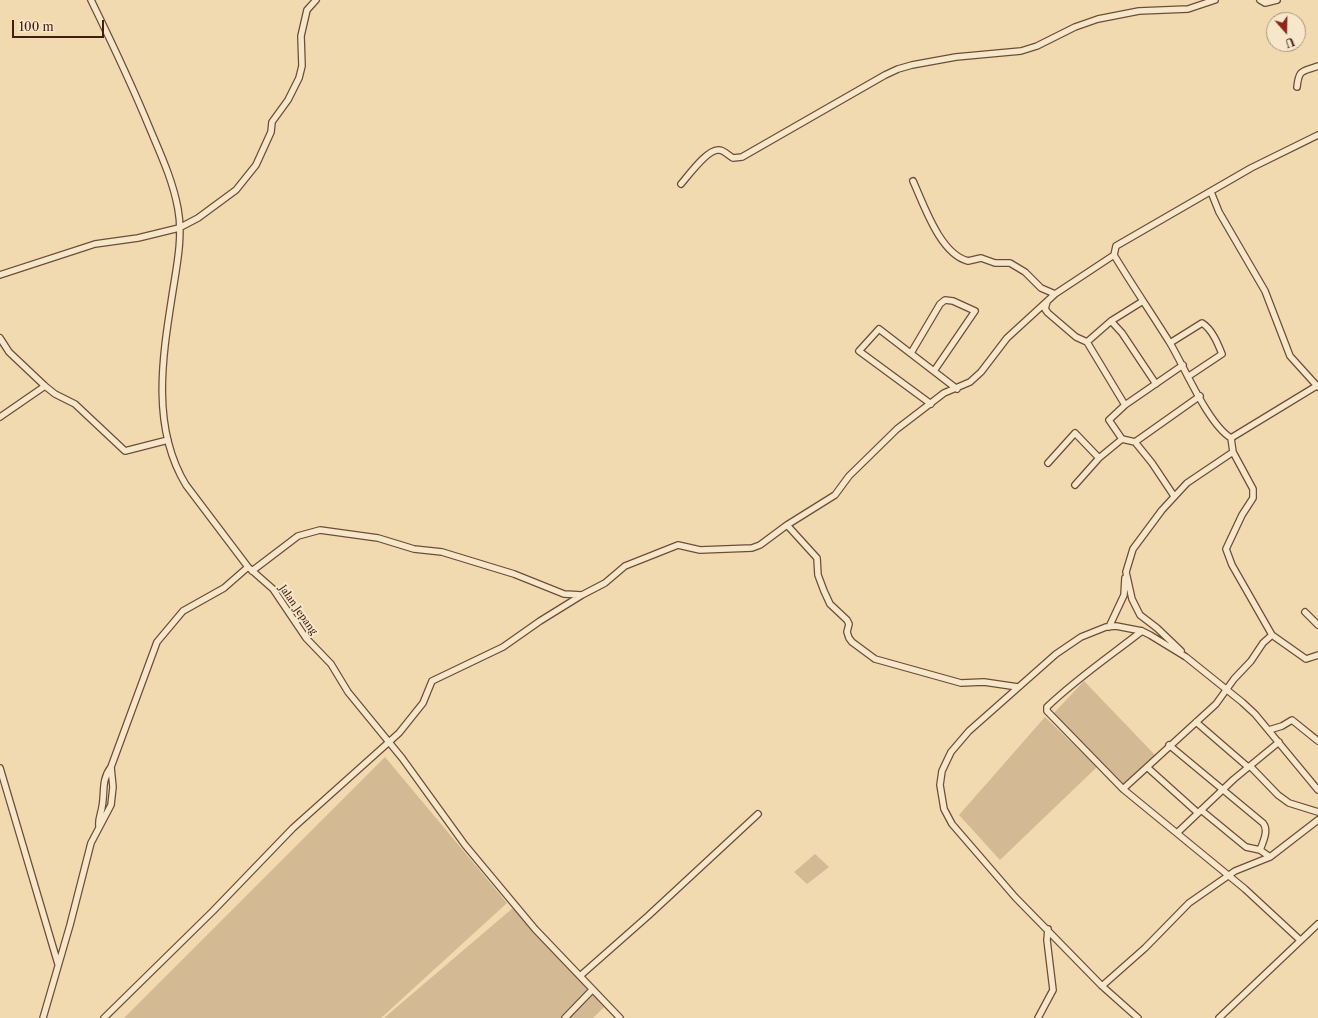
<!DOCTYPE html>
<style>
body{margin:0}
#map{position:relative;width:1318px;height:1018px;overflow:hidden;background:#f1daaf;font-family:"Libre Caslon Text",serif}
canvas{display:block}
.north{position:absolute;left:1266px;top:12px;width:40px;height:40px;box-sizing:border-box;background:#f6e7cb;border:1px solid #ae9781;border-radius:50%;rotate:160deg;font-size:11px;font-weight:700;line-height:16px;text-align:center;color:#411e11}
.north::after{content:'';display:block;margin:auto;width:14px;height:18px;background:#8f2418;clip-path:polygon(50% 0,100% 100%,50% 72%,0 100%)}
.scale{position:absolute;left:12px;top:20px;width:92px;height:18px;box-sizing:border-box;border:2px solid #411e11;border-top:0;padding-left:5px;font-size:12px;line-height:14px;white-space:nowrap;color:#411e11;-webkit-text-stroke:3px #f6e7cb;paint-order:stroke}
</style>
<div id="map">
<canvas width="1318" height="1018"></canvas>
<div class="north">U</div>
<div class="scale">100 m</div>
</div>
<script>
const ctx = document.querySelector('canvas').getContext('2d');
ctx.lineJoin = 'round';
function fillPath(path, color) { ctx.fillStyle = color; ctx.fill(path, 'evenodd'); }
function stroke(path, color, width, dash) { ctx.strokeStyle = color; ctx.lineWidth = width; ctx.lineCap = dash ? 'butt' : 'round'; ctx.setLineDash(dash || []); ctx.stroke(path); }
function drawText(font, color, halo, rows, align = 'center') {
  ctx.font = font + ' "Libre Caslon Text",serif'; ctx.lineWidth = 4; ctx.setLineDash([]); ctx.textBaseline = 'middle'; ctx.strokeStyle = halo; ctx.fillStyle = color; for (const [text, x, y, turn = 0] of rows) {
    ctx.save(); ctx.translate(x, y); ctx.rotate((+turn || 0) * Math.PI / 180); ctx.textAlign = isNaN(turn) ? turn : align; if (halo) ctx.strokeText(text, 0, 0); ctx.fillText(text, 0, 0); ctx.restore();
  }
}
fillPath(new Path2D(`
 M1084,681L1156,756L1124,785L1053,714Z
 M1045,717L1097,767L1000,860L959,815Z
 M385,757L507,903L381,1018H124Z
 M815,854L829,867L807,884L794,872Z
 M514,907L604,1007L593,1018H384Z`), '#d3ba94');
const street = new Path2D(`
 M91,0C112,43 132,85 150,129C161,155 173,181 178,209C183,235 177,265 173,290C163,354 150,426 186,485L248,567L273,589L306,638L331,664L348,692L402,758L465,845L535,929L620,1018
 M1260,0L1265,3L1277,0
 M1297,87C1299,68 1303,72 1318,66
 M913,181C924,205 940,254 968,261L981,258L995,263H1010L1025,272L1041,288L1055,294
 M681,184C688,176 708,148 719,150C724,150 729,156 733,158L742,157L885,75L898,69L912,65L956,57L1021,51L1037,46L1075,27L1098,19L1139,11L1188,9L1215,0
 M1211,192L1219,212L1265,291L1290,356L1318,387
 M1114,255C1132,285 1152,314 1170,343C1185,368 1208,424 1231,438L1318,385
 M0,275L95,244L138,238L179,228L198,218L236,190L256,165L271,132L272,122L288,100L299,78L302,66L301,36L307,10L316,0
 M1047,302L1045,309L1048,313L1076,337L1087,342L1125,405
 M1111,321L1122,333L1156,384
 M0,338L9,352L45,386L55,394L75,404L125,451L168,440
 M1087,342L1111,321L1143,301
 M1170,343L1202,323C1212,329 1218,344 1222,354L1189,376
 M911,353L940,304L945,300L953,301L975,311L934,371
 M1183,365L1125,405L1109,420L1122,439L1135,442L1200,396
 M931,404L859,351L879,329L957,389
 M0,417L45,386
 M1135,442L1152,463L1174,496
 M1233,452L1253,489V498L1242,515L1226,549L1232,565L1272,635
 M1048,463L1075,433L1099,458
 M1075,485L1099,458L1122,439
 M787,525L817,558L818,575L824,591L830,604L847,620L849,624L847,632L849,638L852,642L875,659L961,683L984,682L1018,687
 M252,571L298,536L320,530L378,538L414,549L442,552L514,574L564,594L582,595L605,583L625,566L678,545L700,550L752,548L760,545L787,525L835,495L849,476L897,429L944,393L970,382L981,372L1007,338L1055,294L1114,255L1116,246L1251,168L1318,135
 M1305,612L1318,625
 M1109,627L1124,595L1125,578
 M1142,631C1110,656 1076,679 1047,707V711L1123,789L1245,889L1300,940
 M1181,651L1157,628L1140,615L1132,599L1126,572L1133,549L1162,510L1187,483L1233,452L1231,438
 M1196,722L1248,767
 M1269,730L1282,726L1292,720L1318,741
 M1169,745L1263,823C1269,830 1263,842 1260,850L1270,857
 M1250,766L1278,795L1289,803L1318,812
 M0,768L58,964
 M1148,768L1198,813
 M1123,789L1216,704L1234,679L1251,661L1263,643L1272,635L1306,659L1318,655
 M1201,810L1246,847L1260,850
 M99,826C98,819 101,814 102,807C105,792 101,780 111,767
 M1177,833L1234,779L1279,742
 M580,976L648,916L758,814
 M1102,986L1145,948L1189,903L1235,871L1270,857L1318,820
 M43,1018L70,925L91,843L111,805L113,787L111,767L157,642L183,611L224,588L248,567
 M104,1018L213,911L293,828L399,733L423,703L432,681L503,647L540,621L582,595
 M565,1018L592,990
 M1038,1018L1053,990L1047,940L1048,929
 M1138,1018L1102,986L1015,897L952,824L944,809L940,785L942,771L951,752L969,731L1056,654L1081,637L1106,627L1116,626L1142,631L1150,635L1186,657L1242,702L1255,714L1318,790
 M1219,1018L1318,924`);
stroke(street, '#6d4d38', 8);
stroke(street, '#f6e7cb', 5.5);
drawText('10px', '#411e11', '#f6e7cb', [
 ["Jalan Jepang",298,610,55]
]);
</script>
